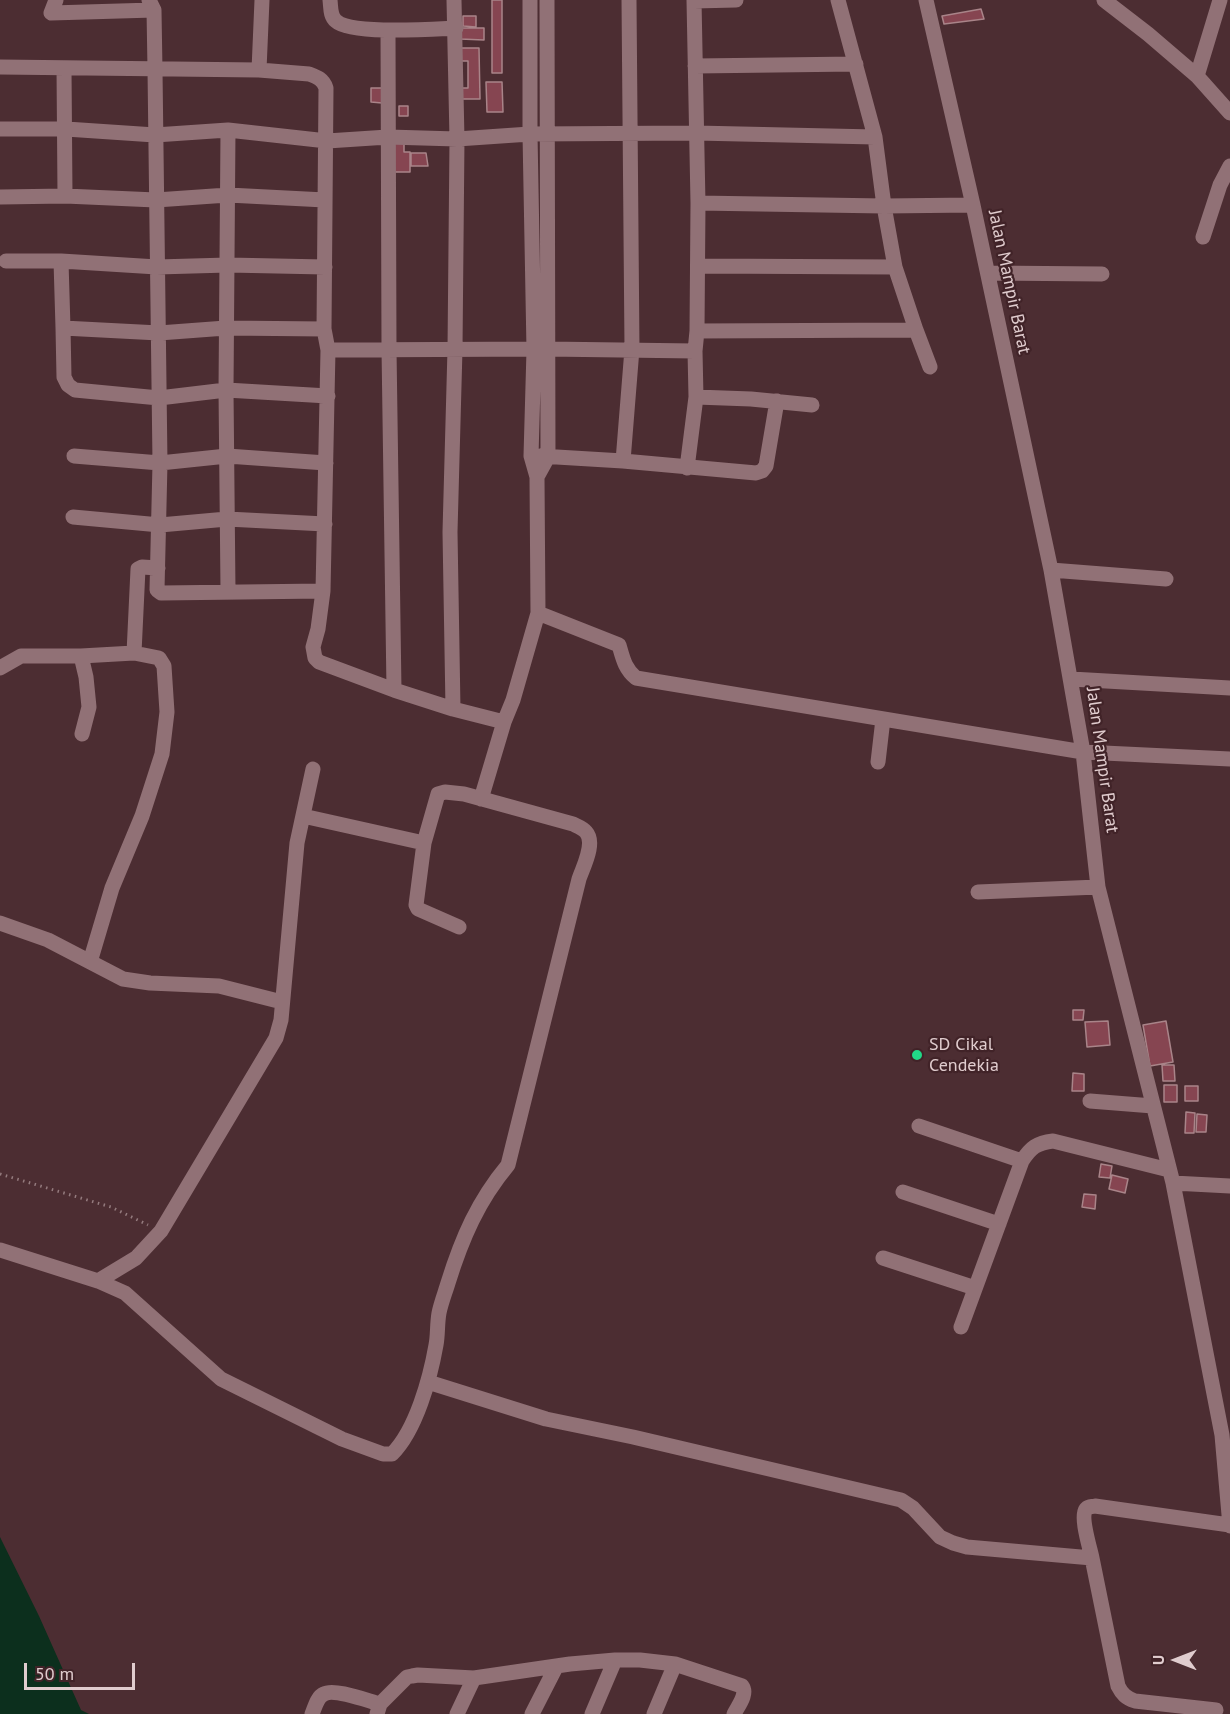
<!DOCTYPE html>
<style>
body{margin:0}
#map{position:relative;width:1230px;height:1714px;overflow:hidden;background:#4c2d32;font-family:"PT Sans",sans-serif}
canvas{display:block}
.north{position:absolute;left:1146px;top:1630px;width:60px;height:60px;-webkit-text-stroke:4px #412328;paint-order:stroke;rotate:270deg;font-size:16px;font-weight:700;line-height:24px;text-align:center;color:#e0ccce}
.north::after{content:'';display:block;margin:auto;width:21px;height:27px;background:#e0ccce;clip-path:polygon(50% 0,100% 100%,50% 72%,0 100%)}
.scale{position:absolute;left:24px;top:1663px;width:111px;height:27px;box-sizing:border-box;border:3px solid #e0ccce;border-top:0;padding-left:8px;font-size:18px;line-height:21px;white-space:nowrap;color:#e0ccce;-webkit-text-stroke:4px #412328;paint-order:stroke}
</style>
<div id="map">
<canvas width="1230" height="1714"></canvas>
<div class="north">U</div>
<div class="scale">50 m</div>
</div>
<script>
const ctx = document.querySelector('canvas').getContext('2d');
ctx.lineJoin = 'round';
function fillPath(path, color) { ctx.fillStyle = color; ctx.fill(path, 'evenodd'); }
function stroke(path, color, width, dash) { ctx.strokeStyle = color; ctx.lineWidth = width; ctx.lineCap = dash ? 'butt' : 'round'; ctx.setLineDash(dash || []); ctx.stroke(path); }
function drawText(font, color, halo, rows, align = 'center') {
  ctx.font = font + ' "PT Sans",sans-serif'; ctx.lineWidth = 4.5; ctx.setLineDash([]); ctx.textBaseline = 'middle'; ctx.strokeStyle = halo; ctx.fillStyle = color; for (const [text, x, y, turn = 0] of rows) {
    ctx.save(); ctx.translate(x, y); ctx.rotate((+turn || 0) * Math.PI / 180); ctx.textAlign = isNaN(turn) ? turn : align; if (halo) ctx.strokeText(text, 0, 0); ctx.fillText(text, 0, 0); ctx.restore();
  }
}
fillPath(new Path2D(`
 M0,1537L39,1616L81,1710L89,1714H0Z`), '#0c2f1d');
const building = new Path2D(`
 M492,0H502V73H492Z
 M981,9L984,19L944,24L942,16Z
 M463,16H476V27L463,26Z
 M461,28H484V40L460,39Z
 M459,48H479L480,99H459V88H468V61H459Z
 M486,82H502L503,112H487Z
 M371,88H383L382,103L371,102Z
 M399,106H408V116H399Z
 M391,141H404V152H410V172H390Z
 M411,153H426L428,166H411Z
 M1073,1010H1084L1083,1020H1073Z
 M1108,1021L1110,1045L1087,1047L1085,1022Z
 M1166,1021L1173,1062L1150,1066L1143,1025Z
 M1162,1065H1174L1175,1081H1163Z
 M1073,1073L1084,1074V1091H1072Z
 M1164,1085H1177V1102H1164Z
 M1185,1086H1198V1101H1185Z
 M1186,1112L1195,1113L1194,1133H1185Z
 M1197,1114L1207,1115L1206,1132H1196Z
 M1101,1164L1112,1166L1110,1178L1099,1177Z
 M1112,1175L1128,1179L1125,1193L1109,1189Z
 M1084,1194L1096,1195L1095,1209L1082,1207Z`);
fillPath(building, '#864551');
stroke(building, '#a98489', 1.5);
stroke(new Path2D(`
 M0,1174L111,1207L148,1225`), '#947b7e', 3, [1.5, 4.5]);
stroke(new Path2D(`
 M56,0L51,13L154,10
 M149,0L154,10L155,70L160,463L157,590L161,593L323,591L318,629L313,647L315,658L319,662L394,690L453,709L504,722
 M330,0C331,8 330,16 336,21C351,35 433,29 456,28
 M838,0L875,137L884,206L895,267L916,330L930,367
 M926,0L973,205L1051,570L1083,752L1098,887L1173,1183L1222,1435L1230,1526
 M1104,0L1148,34L1197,76L1230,113
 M694,1L736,0
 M388,31L389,349L394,690
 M695,66L856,64
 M0,67L259,70L309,74C317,77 323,79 326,88L324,329L328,350L323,591
 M64,68L65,196
 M259,70L262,0
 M1197,76L1220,0
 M0,129H66L155,135L228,130L327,141L388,137L457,139L530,134L696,133L875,137
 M228,130L226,390L228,591
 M1,197L65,196L156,200L228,195L325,200
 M698,203L884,206L973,205
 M1203,237L1220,185L1230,166
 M6,261H61L157,267L228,265L325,267
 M61,261L63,328
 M698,266L895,267
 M988,273L1102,274
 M324,329L226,328L159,333L63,328L64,377L68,385L75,390L159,398L226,390L328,396
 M697,331L916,330
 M328,350L547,349L695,351
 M696,397L751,399L812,405
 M74,456L160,463L227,456L326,463
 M540,456L623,461L756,473L762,471L766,466L777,401
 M623,461L632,349L629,0
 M687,468L696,397L695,351L697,331L698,203L694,0
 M537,477L548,457L547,0
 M73,517L160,525L227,519L325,524
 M1051,570L1166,579
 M538,613L619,645C623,659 625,669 636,678L1083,752L1230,759
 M134,653L138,569L142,567L158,568
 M81,656L86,677L89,707L82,734
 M0,668L21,656H81L134,653L159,658L164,666L167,712L162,754L142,816L112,888L90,962
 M1071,679L1230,688
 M453,709L450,532L455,349L457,139L454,0
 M878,762L883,719
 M313,769L297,843L281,1020L276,1038L161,1231L136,1258L98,1281L125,1293L221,1379L342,1439L383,1454H392C416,1430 430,1379 436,1345C438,1335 437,1324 439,1313C441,1303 445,1293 448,1283C462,1238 478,1201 508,1165L579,879C583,867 596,843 586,832C583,828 577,826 573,824L464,794L445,792L438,794L424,843L416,905L418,909L459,927
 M481,799L504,722L513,700L538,613L537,477L531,456L534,350L530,134V0
 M303,816L424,843
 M978,892L1098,887
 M0,923L48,940L123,979L150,983L219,986L282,1002
 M1090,1101L1153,1106
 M919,1126L1022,1161
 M1173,1183L1230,1186
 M903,1192L999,1224
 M0,1250L98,1281
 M883,1258L975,1288
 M961,1327L1022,1161C1031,1147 1037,1143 1053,1141L1169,1170
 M428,1382L546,1419L633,1437L901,1500L913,1508L940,1537L953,1543L967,1547L1092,1558C1090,1548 1080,1517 1086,1509C1089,1506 1092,1507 1095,1506L1230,1525
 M1092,1558L1118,1686C1122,1694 1126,1698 1135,1701L1216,1710
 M380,1704L407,1677L412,1676L418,1675L474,1678L570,1664L615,1660H640L675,1664L742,1686C748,1694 738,1706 734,1714
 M312,1714C315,1707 317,1697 324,1694C334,1688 368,1701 380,1704L377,1714
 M457,1714L474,1678
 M532,1714L556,1667
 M592,1714L615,1660
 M654,1714L675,1664`), '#917176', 15);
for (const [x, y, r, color] of [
 [917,1055,6,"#21d887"]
]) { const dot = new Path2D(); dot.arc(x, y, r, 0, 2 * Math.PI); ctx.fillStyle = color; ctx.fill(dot); stroke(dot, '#412328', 2); }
drawText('18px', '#e0ccce', '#412328', [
 ["Jalan Mampir Barat",1009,282,78],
 ["Jalan Mampir Barat",1102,760,82]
]);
drawText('18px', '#e0ccce', '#412328', [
 ["SD Cikal",929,1045],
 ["Cendekia",929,1066]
], 'left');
</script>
